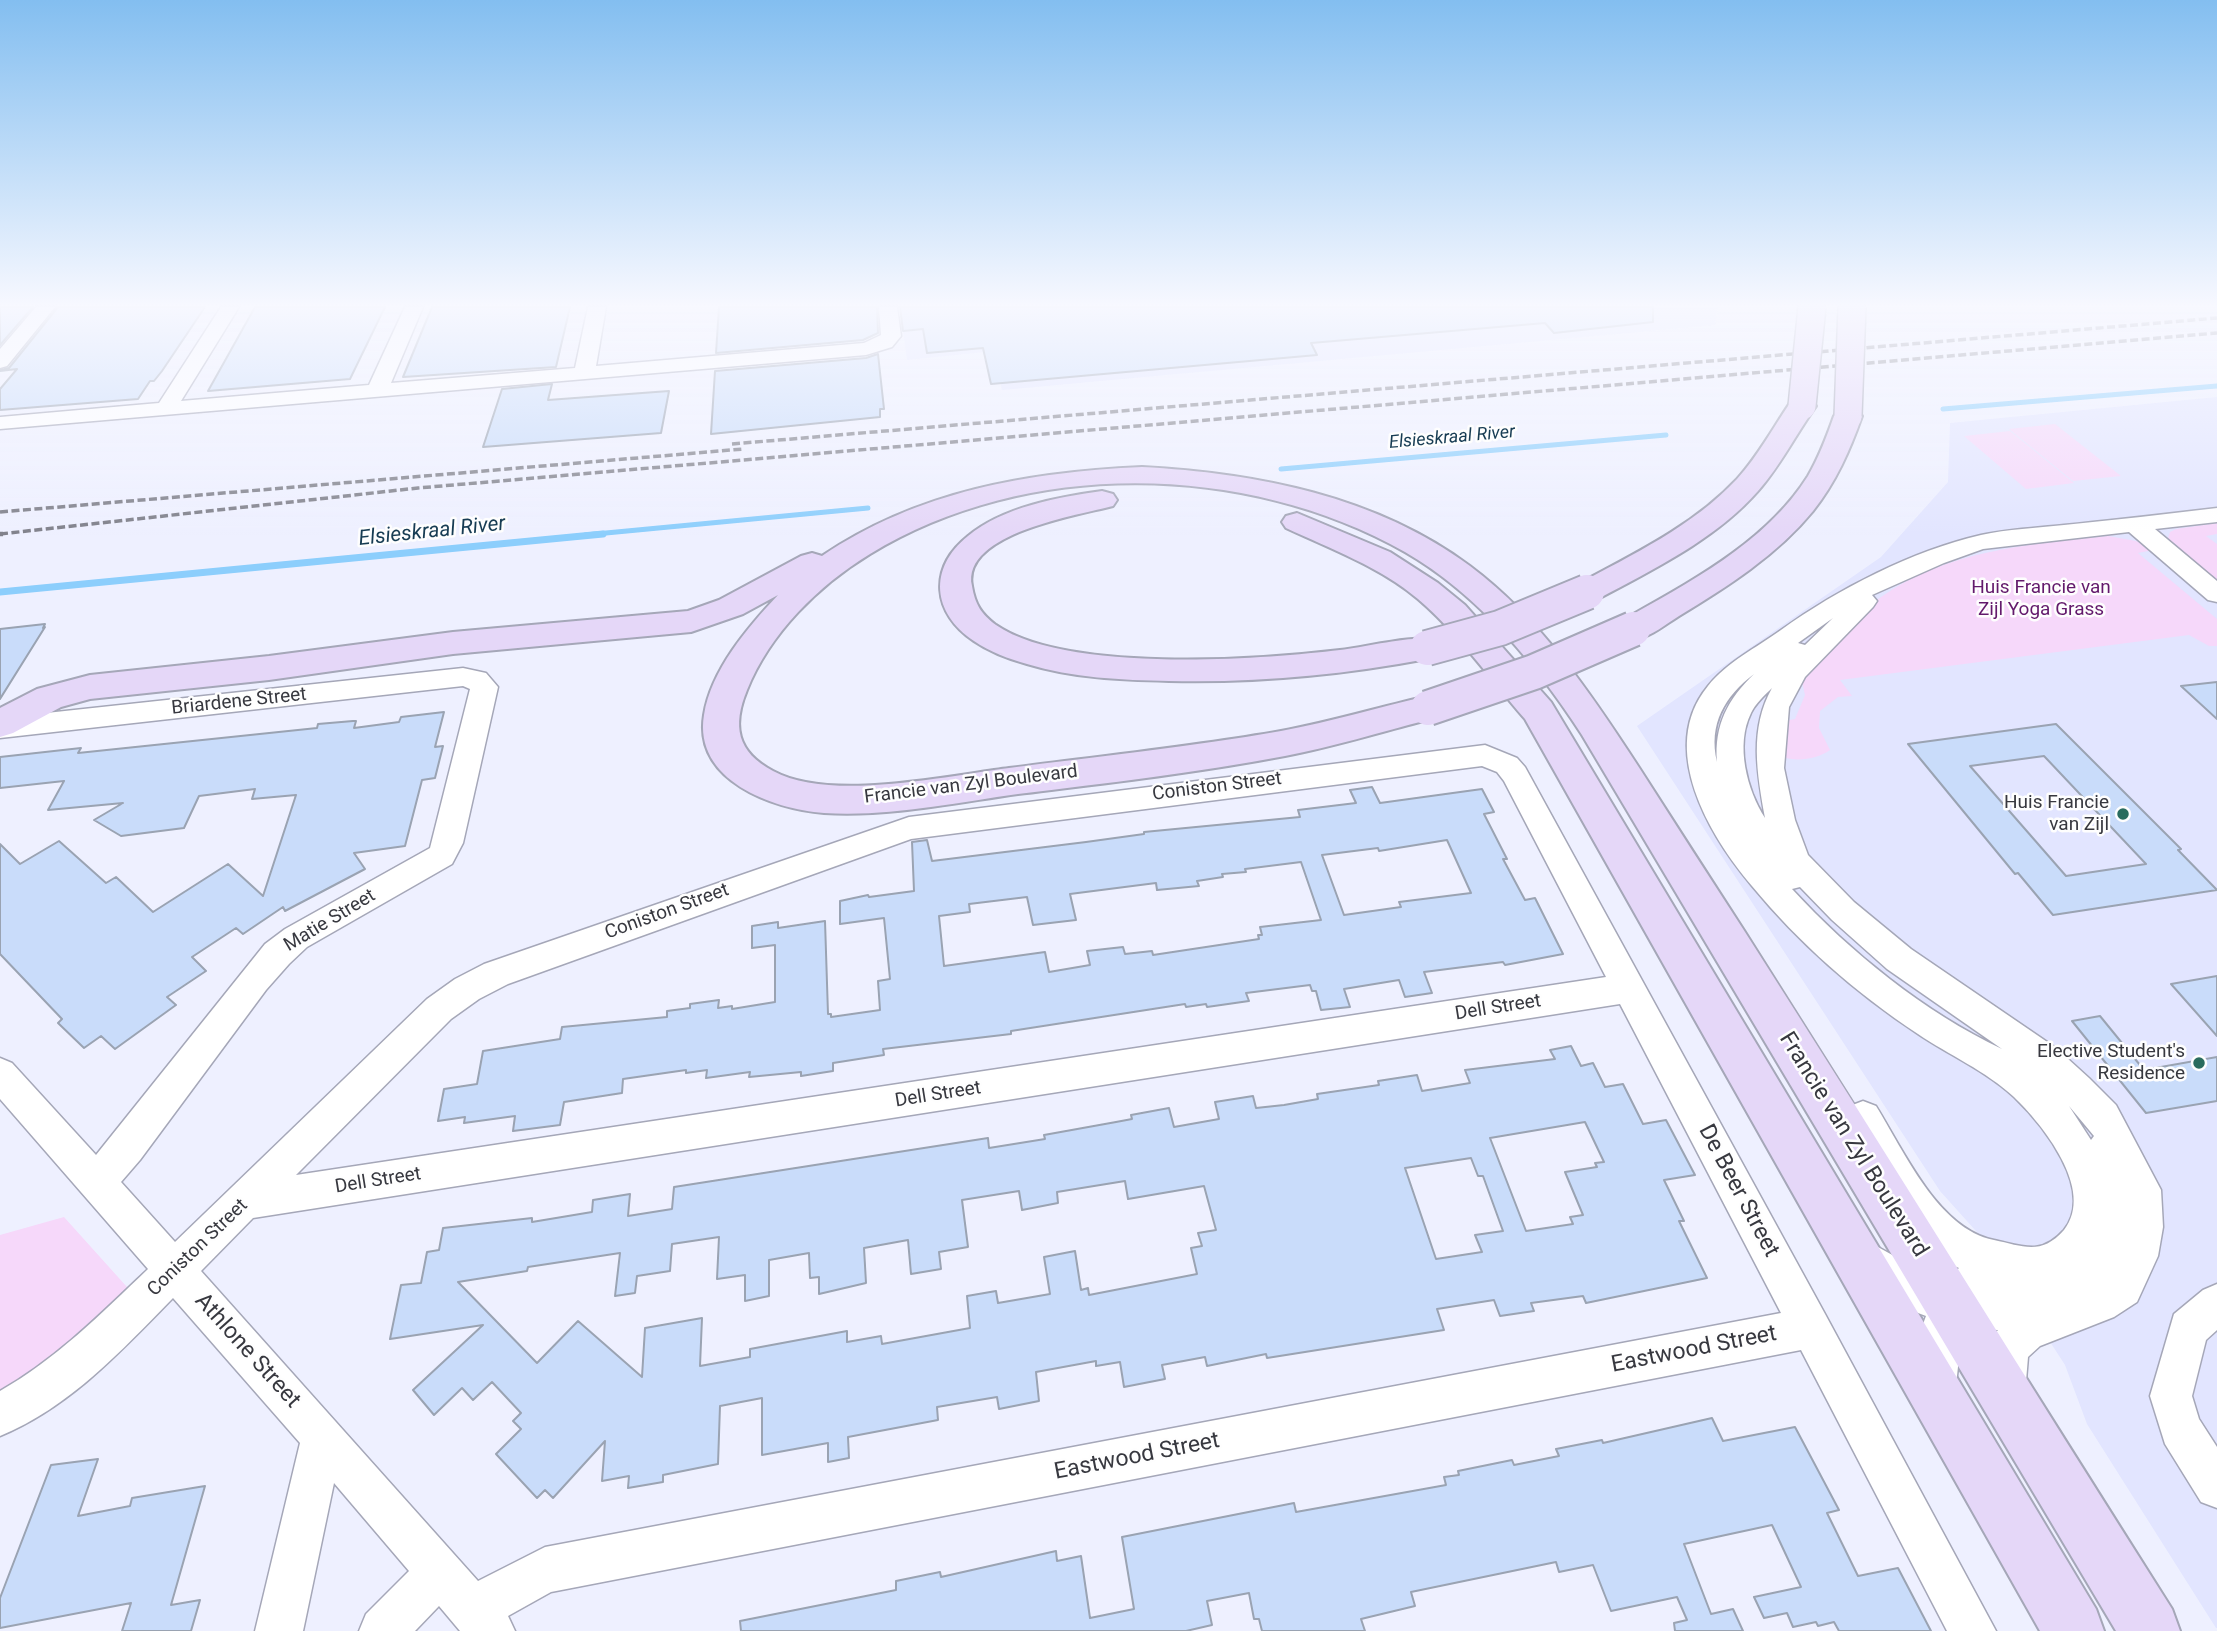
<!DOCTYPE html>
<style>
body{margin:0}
canvas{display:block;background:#eef0ff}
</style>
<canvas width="2217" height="1631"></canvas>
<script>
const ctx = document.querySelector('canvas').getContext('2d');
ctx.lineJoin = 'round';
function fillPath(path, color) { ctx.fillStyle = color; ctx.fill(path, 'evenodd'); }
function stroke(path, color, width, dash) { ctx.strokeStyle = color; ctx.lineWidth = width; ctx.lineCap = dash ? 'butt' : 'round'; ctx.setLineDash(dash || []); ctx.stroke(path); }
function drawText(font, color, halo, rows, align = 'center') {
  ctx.font = font + ' Roboto,sans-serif'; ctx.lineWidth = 5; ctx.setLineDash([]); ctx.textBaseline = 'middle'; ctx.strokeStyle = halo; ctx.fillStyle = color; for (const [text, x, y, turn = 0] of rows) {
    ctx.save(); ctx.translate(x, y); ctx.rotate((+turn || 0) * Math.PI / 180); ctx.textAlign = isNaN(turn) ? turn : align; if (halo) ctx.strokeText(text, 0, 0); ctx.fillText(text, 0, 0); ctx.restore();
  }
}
fillPath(new Path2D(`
 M900,307H1718L1715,325L1002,390L994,351L907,360Z
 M2217,397V1628H2216L2087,1424L2065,1365L1984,1240L1940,1191L1637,726L1881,557L1948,482L1950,423Z`), '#e2e5ff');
fillPath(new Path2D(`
 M2055,424L2121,476L2073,481L2009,429Z
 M2010,431L2074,483L2026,489L1964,436Z
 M2217,523V534L2206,536L2217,544V582L2168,538L2170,532L2176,529Z
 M2108,536L2136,541L2153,550L2138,553L2217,619V646H2209L2189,635L1840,680L1852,696L1838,697L1820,711L1819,728L1830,750C1816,760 1795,762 1779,756L1780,722L1795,719L1805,695L1801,677C1826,650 1850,618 1881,597C1947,550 2030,544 2108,536Z
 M64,1217L127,1287L117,1308L0,1398V1235Z`), '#f6d8fa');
stroke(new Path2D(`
 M1943,409L2217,386
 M1281,469L1666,435
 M585,535L868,508`), '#8ccefc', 5);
stroke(new Path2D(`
 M0,592L603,534`), '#8ccefc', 7);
const building = new Path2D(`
 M0,307H33L0,345Z
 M58,307H205L162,371L154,381H150L138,399L0,410V389L17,369L0,371V370L9,368Z
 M255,307H385L350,379L208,391Z
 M432,307H570L556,367L403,377Z
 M719,307H877L878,333L863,340L716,353Z
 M900,307H1653V322L1554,333L1545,323L1311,343L1317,355L991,384L983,348L927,353L923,329L903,331Z
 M878,354L884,409H880V417L711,434L715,371L866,358Z
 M552,384L548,400L669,391L661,433L483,447L502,389Z
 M45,624L43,628L45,627L0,699V629Z
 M2217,682V719L2181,686Z
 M444,712L435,747L443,746L435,778L422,780L405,846L354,853L365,869L285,911L283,907L243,934L236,928L192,957L206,971L167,997L176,1005L115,1049L101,1036L84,1048L58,1023L62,1019L0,954V844L20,864L59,841L106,883L116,877L153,912L228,864L263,896L296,795L252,799L255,789L199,796L184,828L121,836L94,820L123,803L48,810L64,781L0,788V757L81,748L78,753L317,728L318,724L353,721H356L354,728L399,722L401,717Z
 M2056,724L2181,849L2178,850L2217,890L2053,915L2018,873L2015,874L1908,744ZM2044,756L2146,864L2066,876L1970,766Z
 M1372,787L1380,803L1482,789L1494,812L1484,814L1507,859H1503L1525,900L1535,898L1563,954L1505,965L1503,962L1424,972L1432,993L1405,997L1399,980L1344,989L1350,1007L1321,1010L1316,991H1312L1310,985L1246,993L1249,1001L1207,1007L1206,1004L1186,1007L1185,1004L1011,1031V1034L883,1049L884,1055L833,1063V1071L801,1076V1072L749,1077L750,1072L706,1078L707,1070L686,1073V1070L623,1079L622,1093L564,1102L560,1125L513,1131L515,1116L464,1123L465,1117L438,1121L444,1089L477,1084L483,1051L560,1039L562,1027L667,1017V1011L690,1008V1004L719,1000L718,1008L732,1006V1009L775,1002V945L752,948V926L778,922V928L825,921L828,1014H831V1017L880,1010L878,981L890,979L884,918L840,924V901L868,895L869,897L914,891L912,842L927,840L932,861L1086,842L1144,834V832L1300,817L1298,810L1356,803L1350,790ZM1447,840L1471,893L1399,902L1401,907L1344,915L1322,855L1378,848L1379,851ZM1301,862L1321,920L1260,927L1262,935H1258L1259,939L1153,955L1152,951L1125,954L1123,947L1087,951L1090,965L1049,972L1045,952L944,966L939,916L970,912L969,904L1027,897L1033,925L1076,920L1070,894L1156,883L1157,890L1199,886L1197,881L1223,877L1222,874L1246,872L1245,869Z
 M2217,976V1036L2171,984Z
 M2100,1016L2144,1070L2217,1057V1101L2146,1113L2072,1021Z
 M1571,1046L1581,1066L1593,1063L1605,1087L1623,1084L1643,1124L1666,1120L1695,1175L1664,1180L1684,1221H1679L1707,1278L1586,1303L1583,1296L1531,1303L1534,1311L1500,1316L1494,1300L1437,1309L1444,1330L1267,1358L1266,1354L1207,1366L1205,1357L1162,1365L1165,1379L1124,1387L1120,1362L1096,1366V1361L1036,1372L1039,1401L999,1409L997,1397L937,1407L938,1420L848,1437L849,1458L828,1462V1443L762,1455V1398L720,1406L718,1464L663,1475V1482L628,1488L629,1476L602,1481L605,1441L553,1498L545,1490L537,1498L496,1454L521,1429L513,1421L521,1413L492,1382L473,1400L462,1388L434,1415L413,1390L483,1325L390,1339L401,1285L421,1283L427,1252L439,1250L443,1228L532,1218V1222L592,1212L593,1200L630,1194L628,1216L672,1209L674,1187L988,1138L989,1148L1045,1139L1044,1135L1116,1122L1132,1119L1131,1115L1169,1108L1174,1127L1219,1119L1215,1102L1253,1096L1256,1108L1284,1105L1318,1099L1317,1094L1379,1085L1378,1081L1417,1075L1422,1091L1470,1083L1465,1070L1555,1059L1550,1050ZM1585,1122L1604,1162L1595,1163L1597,1167L1565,1172L1583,1215L1570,1217L1573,1224L1526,1231L1490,1138ZM1471,1158L1478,1176H1483L1503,1231L1475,1235L1482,1252L1436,1259L1405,1168ZM1125,1181L1128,1199L1204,1186L1216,1230L1198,1233L1202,1246L1191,1248L1197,1274L1089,1295L1088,1288L1081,1290L1075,1251L1044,1257L1050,1294L998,1303L996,1291L967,1296L970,1328L882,1344L881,1336L847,1342V1331L750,1349V1357L700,1366L702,1318L645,1328L642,1377L578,1321L537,1363L458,1282L527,1271L528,1267L620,1253L615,1296L635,1293L637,1276L670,1271L672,1244L719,1237L717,1279L745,1275V1301L769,1296V1260L809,1253L810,1278L819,1277V1294L866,1283L864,1248L908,1240L911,1274L941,1269L939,1252L968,1247L962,1200L1019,1191L1022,1210L1058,1203L1057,1192Z
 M1712,1418L1723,1441L1795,1427L1839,1510L1827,1513L1858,1576L1898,1568L1931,1631H1839L1834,1622L1818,1626L1816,1622L1793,1627L1787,1613L1764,1618L1754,1597L1801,1587L1772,1525L1684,1544L1711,1614L1733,1609L1743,1631H1675L1674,1623L1687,1620L1677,1597L1611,1611L1593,1565L1559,1572L1556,1562L1411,1592L1415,1606L1361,1619L1365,1631H1262L1259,1619H1254L1249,1593L1207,1601L1212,1625L1186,1631H741L740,1621L896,1590V1581L940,1572L941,1577L1056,1551L1057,1561L1081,1556L1090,1618L1134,1609L1122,1537L1294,1503L1296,1512L1446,1485L1444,1477L1459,1475L1458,1471L1512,1460L1514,1465L1559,1456L1556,1449L1602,1440L1603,1443Z
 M98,1459L78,1516L130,1506L132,1498L205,1486L171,1605L200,1600L191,1631H122L131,1603L0,1628V1598L51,1465Z`);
fillPath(building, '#c9dcfa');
stroke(building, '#9aa3b2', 2);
const street = new Path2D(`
 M36,307H55L7,366L0,368V349Z
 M221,307H239L181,401L369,385L405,307H423L391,383L575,368L588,307H606L596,366L864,343L881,335L879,307H897L901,336L892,347L866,355L0,429V417L159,403Z
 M2217,508V522L2155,529L2217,581V602L2208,600L2129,532L1983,549L1944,563L1872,595L1877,601L1873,607L1805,677L1789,707L1784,768L1795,820L1808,855L1854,902L1911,949L2056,1048L2089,1078L2116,1105L2161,1190L2163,1227L2158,1256L2137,1302L2114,1317L2040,1346L2028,1357L2026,1381L2028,1389L2022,1404L2007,1410L1992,1404C1983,1382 1981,1349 1998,1330L1963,1329C1957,1353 1960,1379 1951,1400L1936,1406L1921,1400C1909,1374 1916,1343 1926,1316C1899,1305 1859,1289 1847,1260L1853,1246L1867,1241L1943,1283L1959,1268C1905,1246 1878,1177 1850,1130L1845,1118L1850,1106L1863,1101L1876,1106C1904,1151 1938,1229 1994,1240C2023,1246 2041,1256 2064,1230C2096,1190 2042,1124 2014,1097C1986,1071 1949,1055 1918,1034C1856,993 1799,943 1752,886C1709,835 1657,748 1708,686C1727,662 1756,648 1781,630C1838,589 1912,551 1981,535C2008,529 2036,528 2064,525C2115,520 2166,514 2217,508ZM1833,618L1805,645L1798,643ZM1754,674C1728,699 1714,725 1717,762C1708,724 1725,696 1754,674ZM1772,688C1749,729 1757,773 1765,818C1747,790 1735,745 1751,713C1755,704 1765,695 1772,688ZM1800,887L1832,920L1887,969L2002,1049C1924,1012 1850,952 1792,889ZM2069,1106L2094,1136L2091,1140Z
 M463,668L486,673L498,687L463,843L452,864L307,947L289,964L266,990L140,1160L121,1182L175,1242L427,999L455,979L484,964L909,817L1485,745L1517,758L1525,767L1825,1314L1996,1631H1947L1801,1350L551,1592L508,1616L515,1631H460L439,1606L415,1631H359L366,1614L409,1571L334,1483L303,1631H255L300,1443L173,1298C121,1351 70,1407 0,1436V1391C56,1359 101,1314 148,1269L0,1099V1058L12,1063L96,1155L265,944L285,929L430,848L470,689L463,686L0,738V718ZM1482,766L1497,772L1504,781L1606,977L296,1175L451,1019L479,999L508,984L911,839ZM1620,1004L1781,1313L545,1547L478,1581L201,1271L253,1218Z
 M2217,1284V1330L2206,1340L2192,1396L2199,1419L2217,1447V1508L2201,1502L2165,1444L2150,1396L2174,1314L2203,1290Z`);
const secondary = new Path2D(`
 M1802,398L1812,400L1816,406C1796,434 1781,465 1758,491C1716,539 1654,569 1598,599L1587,602L1576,599L1571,592L1576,585C1632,555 1693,526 1737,479C1759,455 1774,426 1792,400Z
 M1848,408L1858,410L1862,416C1850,450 1836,482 1813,511C1777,555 1727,587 1679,616C1666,624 1652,636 1637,639C1631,640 1627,638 1621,637L1616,629L1621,621C1688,583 1766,543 1808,476C1819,457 1827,436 1834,416L1838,410Z
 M1142,467C1256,473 1376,496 1470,566C1541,619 1592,695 1640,769C1675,824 1710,878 1745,932C1889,1157 2029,1384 2172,1609L2180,1631H2116L1582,735C1537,665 1478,594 1405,552C1246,462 1027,458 870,554C819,585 770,633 747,690C732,726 737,752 773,771C830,802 945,776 1009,768C1100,756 1191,747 1281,731C1331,722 1379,707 1428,696L1441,699L1446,708L1441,717L1428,720C1380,732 1333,747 1285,756C1196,773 1107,783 1018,794C954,803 888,817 824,813C772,809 693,780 704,715C711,670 748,627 778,595L743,614L691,632L453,654L269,680L90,699L61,707L13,733L0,737V708L37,689L90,675L269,656L453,632L688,611L719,600L801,556L812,553L822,556C918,491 1029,472 1142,467Z
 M1102,491L1113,494L1117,500L1113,506C1080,515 961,533 972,586C975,604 981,614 996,625C1066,673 1256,660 1340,650C1367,647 1415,634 1439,640L1444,648L1439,656L1427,659C1342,675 1256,683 1169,681C1121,680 1073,678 1027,664C1009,659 990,652 974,641C932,613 928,568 968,536C1003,507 1058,497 1102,491Z
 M1297,513L1390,552L1438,583L1465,605L1551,702L2096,1609L2104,1631H2040L1525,719C1490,679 1458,633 1418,599C1380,567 1331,549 1286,528L1282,522L1286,516Z`);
stroke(street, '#a5a7b8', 3);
stroke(secondary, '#a5a7b8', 4);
fillPath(street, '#fff');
fillPath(secondary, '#e5d7f8');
stroke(new Path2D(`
 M732,444L2217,318
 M0,512L743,449
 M0,534L418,488L2217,333`), '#80818b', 3.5, [8, 3.5]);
stroke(new Path2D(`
 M0,534H3`), '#80818b', 4.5, [10, 4.5]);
const secondaryBridgeFar1 = new Path2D(`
 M1802,406L1812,307
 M1848,416L1852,307`);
const secondaryBridge = new Path2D(`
 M1427,648L1500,628L1587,592
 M1428,708L1534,672L1633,629`);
stroke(secondaryBridgeFar1, '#a5a7b8', 30, []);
stroke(secondaryBridge, '#a5a7b8', 38, []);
stroke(secondaryBridgeFar1, '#e5d7f8', 27);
stroke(secondaryBridge, '#e5d7f8', 34);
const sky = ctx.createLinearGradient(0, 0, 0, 535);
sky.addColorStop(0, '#83bef0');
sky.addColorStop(0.57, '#f7f8ff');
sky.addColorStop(1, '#f7f8ff00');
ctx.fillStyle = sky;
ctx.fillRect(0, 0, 2217, 535);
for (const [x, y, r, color] of [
 [2123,814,7,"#296c5e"],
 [2199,1063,7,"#296c5e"]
]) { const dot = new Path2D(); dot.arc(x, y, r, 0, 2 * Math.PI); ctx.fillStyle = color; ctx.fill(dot); stroke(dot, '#fefefe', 2.5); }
drawText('italic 18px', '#173c53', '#fefefe', [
 ["Elsieskraal River",1452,438,-5]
]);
drawText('19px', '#631a6c', '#fefefe', [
 ["Huis Francie van",2041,588],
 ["Zijl Yoga Grass",2041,610]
]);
drawText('19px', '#37383f', '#fefefe', [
 ["Briardene Street",239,702,-6],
 ["Francie van Zyl Boulevard",971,785,-7],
 ["Coniston Street",1217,787,-7],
 ["Coniston Street",667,912,-20],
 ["Matie Street",330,921,-31],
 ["Dell Street",1498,1008,-9],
 ["Dell Street",938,1095,-9],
 ["Dell Street",378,1181,-9],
 ["Coniston Street",198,1248,-44]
]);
drawText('19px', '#37383f', '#fefefe', [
 ["Huis Francie",2109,803],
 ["van Zijl",2109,825],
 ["Elective Student's",2185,1052],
 ["Residence",2185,1074]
], 'right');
drawText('italic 21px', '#173c53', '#fefefe', [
 ["Elsieskraal River",432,532,-6]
]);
drawText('23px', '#37383f', '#fefefe', [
 ["Francie van Zyl Boulevard",1853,1145,58],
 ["De Beer Street",1738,1191,62],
 ["Eastwood Street",1694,1350,-11],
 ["Athlone Street",247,1351,48],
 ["Eastwood Street",1137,1457,-11]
]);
</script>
